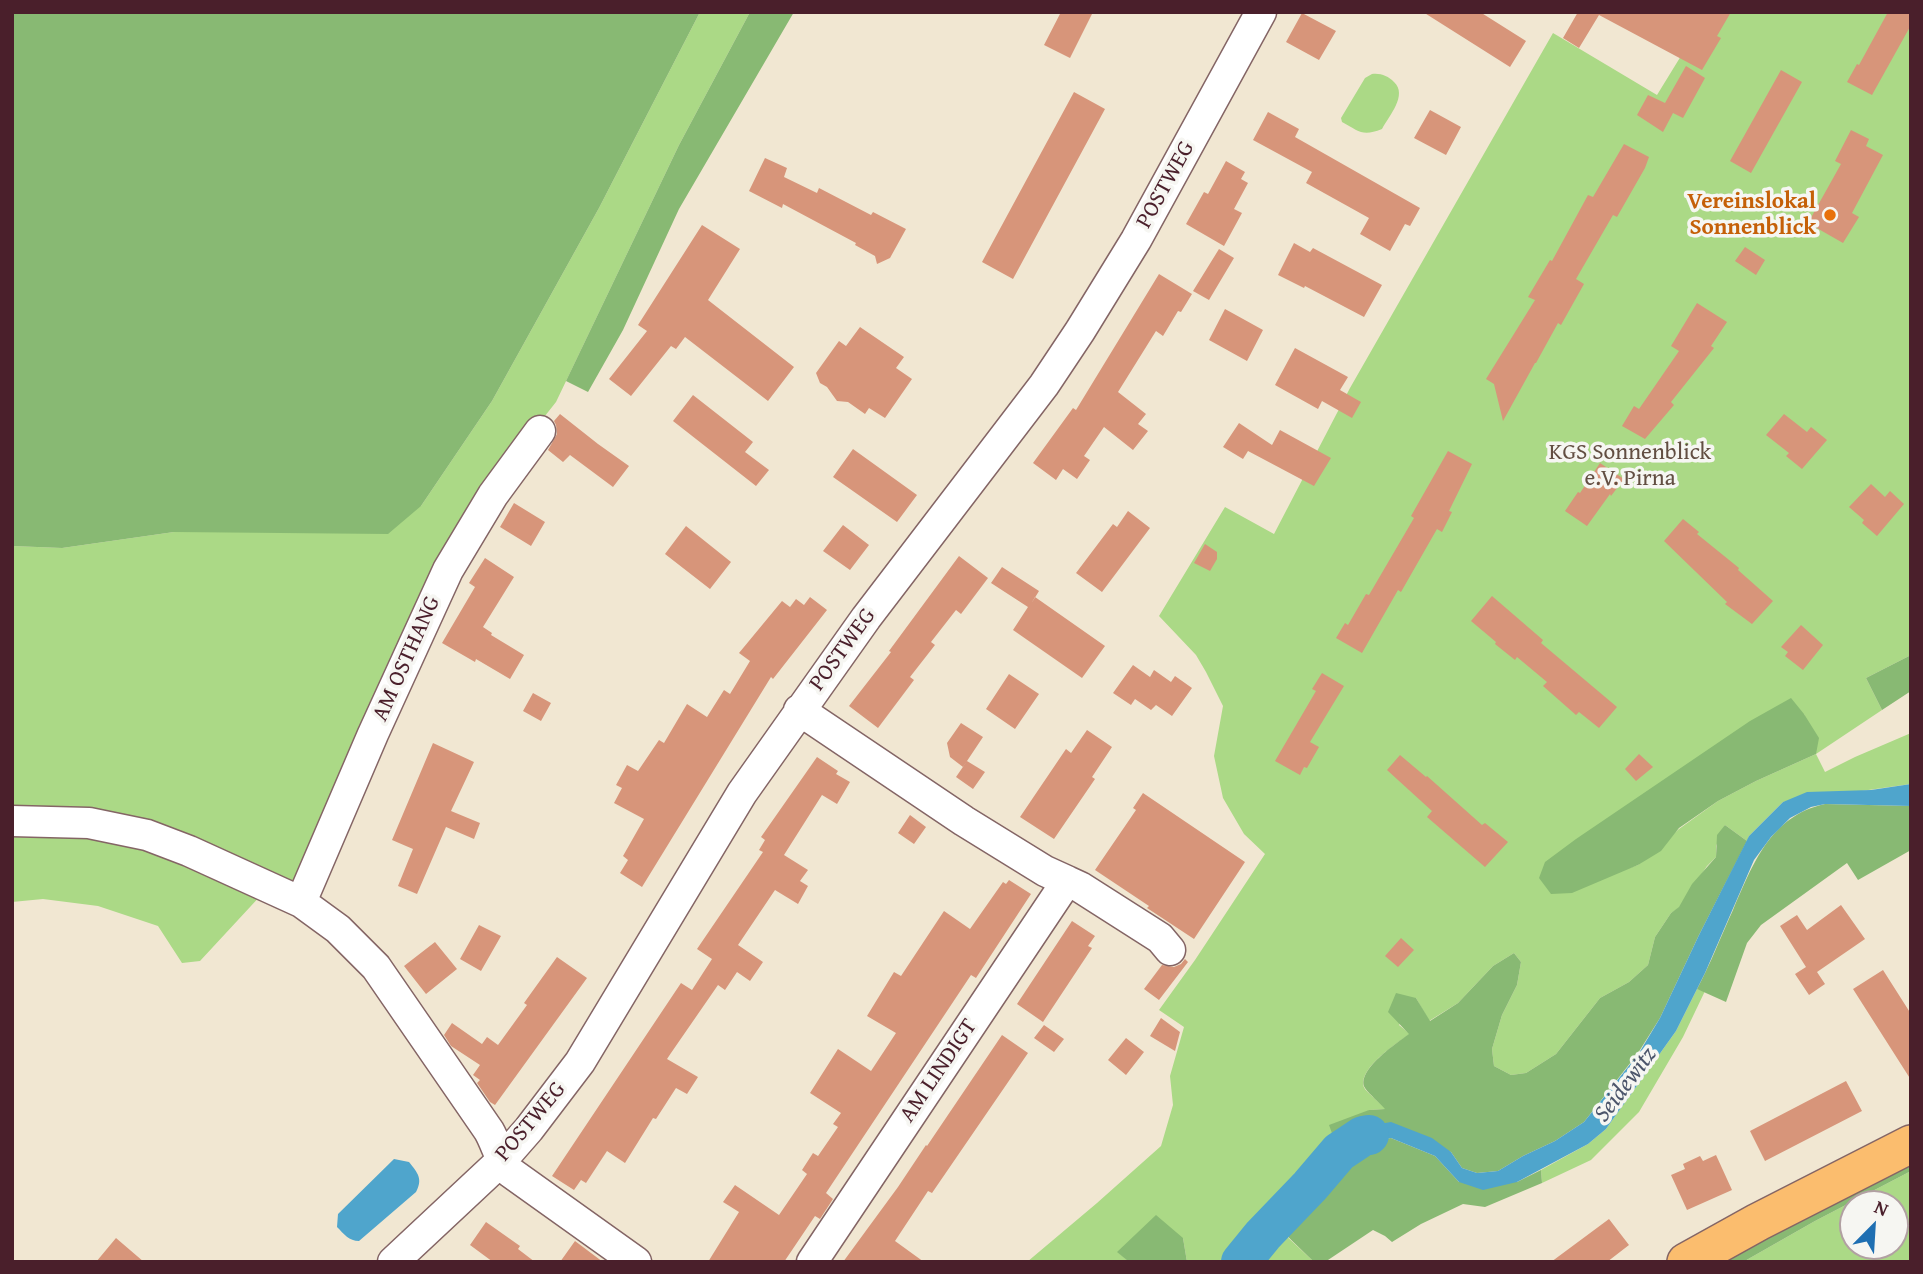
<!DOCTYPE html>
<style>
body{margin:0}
#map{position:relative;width:1923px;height:1274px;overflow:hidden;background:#f1e7d2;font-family:"Gentium Book Plus",serif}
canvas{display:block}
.frame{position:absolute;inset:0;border:14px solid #4a1f2b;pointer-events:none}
.north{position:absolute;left:1839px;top:1190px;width:70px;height:70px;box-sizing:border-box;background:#f6f6f2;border:2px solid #b1a0a2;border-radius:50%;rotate:24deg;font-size:19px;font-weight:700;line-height:28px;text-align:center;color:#4a1f2b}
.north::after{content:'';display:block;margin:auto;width:24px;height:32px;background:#1f6fb2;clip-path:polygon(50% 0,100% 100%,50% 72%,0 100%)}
</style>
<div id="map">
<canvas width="1923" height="1274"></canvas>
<div class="frame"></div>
<div class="north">N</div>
</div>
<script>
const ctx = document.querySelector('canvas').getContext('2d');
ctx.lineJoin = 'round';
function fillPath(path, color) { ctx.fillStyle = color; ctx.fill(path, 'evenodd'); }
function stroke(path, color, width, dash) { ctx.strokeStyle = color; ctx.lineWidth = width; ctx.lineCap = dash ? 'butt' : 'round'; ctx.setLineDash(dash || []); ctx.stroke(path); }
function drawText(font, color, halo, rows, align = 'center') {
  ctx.font = font + ' "Gentium Book Plus",serif'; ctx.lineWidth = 7; ctx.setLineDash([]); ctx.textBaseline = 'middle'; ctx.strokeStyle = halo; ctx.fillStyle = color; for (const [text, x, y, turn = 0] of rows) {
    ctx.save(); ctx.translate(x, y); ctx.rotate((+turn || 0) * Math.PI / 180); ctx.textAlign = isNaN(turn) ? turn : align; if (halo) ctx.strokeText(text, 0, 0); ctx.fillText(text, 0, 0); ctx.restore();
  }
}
fillPath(new Path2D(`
 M700,12H750L679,145L556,402L507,464L299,888L214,856L12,817V546L62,548L174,532L421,506L492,401L599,208Z
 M1708,12H1911V655L1866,678L1882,710L1816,754L1825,772L1855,757L1911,733V784L1783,802L1749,836L1747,841L1725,825L1716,846V857L1707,866L1679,908L1671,913L1655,937L1648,965L1629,982L1600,998L1556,1054L1526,1073L1511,1075L1494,1066L1492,1049L1502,1015L1517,985L1521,962L1514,953L1493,966L1458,1003L1429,1021L1416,998L1399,1025L1410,1034C1398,1042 1354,1071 1365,1089C1367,1092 1381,1104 1386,1109L1369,1110C1350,1136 1332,1161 1311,1184C1288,1211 1263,1234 1241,1262H1187L1183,1238L1118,1252L1129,1262H1027L1097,1203L1161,1146L1173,1105L1170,1076L1184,1027L1159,1010L1195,960L1265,854L1244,834L1223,798L1214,756L1223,706L1206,672L1196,655L1159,616L1225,507L1274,534L1350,388L1553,33L1657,95ZM1804,714L1816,754L1756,781L1718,801L1679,829L1638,865L1618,872Z
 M1372,74C1381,73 1388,76 1394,82C1408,95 1389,116 1382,129C1362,137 1359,131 1342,122L1341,118L1365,78Z
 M12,827L86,828L263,893L200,961L182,963L158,926L98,906L43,899L12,902Z
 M1697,989L1705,991L1683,1037L1639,1112L1591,1160L1542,1183L1541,1170L1588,1144L1606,1129L1676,1031Z
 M1911,1171V1262H1743L1815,1221ZM1853,1204H1895V1246H1853Z
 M1281,1231L1314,1262H1252Z`), '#abd986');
fillPath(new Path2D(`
 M12,12H700L599,208L492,401L421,506L388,534L174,532L62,548L12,546Z
 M750,12H794L679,209L623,330L588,392L566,381L679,145Z
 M1911,655V691L1882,710L1866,678Z
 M1791,698L1804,714L1819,738L1816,754L1756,781L1718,801L1679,828L1661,851L1638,865L1572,893L1551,894L1539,878L1545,862L1576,839L1750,721Z
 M1825,804L1911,806V850L1858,880L1847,863L1761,925L1747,943L1726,1002L1697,989C1711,963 1721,936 1733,910C1753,864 1770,816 1825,804Z
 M1725,825L1747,841L1699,935L1660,1018L1638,1053L1584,1122L1555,1141L1523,1156L1498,1171L1477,1173L1462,1168L1451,1152L1362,1127L1337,1147L1329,1125L1369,1110L1385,1109C1381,1104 1367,1092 1365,1088C1355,1071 1398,1042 1409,1034L1388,1012L1396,993L1416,998L1430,1021L1458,1003L1493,966L1514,953L1521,962L1517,985L1502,1015L1492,1049L1494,1066L1511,1075L1526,1073L1556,1054L1600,998L1629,982L1648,965L1655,937L1671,913L1679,907L1692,884L1716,857L1717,835Z
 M1391,1138L1435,1156L1459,1182H1517L1541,1170L1542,1183L1485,1207L1463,1204L1421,1224L1392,1242L1385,1236L1373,1230L1325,1262H1314L1282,1231L1346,1157L1363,1142Z
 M1911,1151V1171L1815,1221L1743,1262H1727L1721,1254Z
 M1156,1215L1183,1238L1187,1262H1129L1117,1252Z`), '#88b973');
fillPath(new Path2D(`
 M1911,784V806L1825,804L1811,807L1790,818L1771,837L1754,860L1705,973L1676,1031L1606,1129L1588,1144L1517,1182L1483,1190L1459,1182L1435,1156L1391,1138L1363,1143L1346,1157L1276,1238L1252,1262H1241C1272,1223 1307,1189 1339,1152L1337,1147L1362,1127L1391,1122L1432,1138L1451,1152L1462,1168L1477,1173L1498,1171L1523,1156L1555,1141L1584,1122L1639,1053L1660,1018L1699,935L1749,836L1783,802L1807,792L1871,790Z
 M394,1159L409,1162C418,1173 423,1179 416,1192L359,1241C349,1241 344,1234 337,1227L338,1214Z`), '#4fa5cc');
stroke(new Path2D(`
 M1241,1262L1263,1235L1310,1186L1339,1152L1363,1136L1369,1135`), '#4fa5cc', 40);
fillPath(new Path2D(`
 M1061,12H1093L1070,58L1044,45Z
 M1423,12H1480L1526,41L1510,67Z
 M1578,12H1731L1717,36L1721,38L1702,70L1599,15L1579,48L1563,38Z
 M1888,12H1911V25L1872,95L1847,82L1857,64L1859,65Z
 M1302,13L1336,31L1319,60L1286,42Z
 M1686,66L1705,78L1683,118L1673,113L1663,132L1637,115L1648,95L1665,103Z
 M1781,70L1802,82L1751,173L1730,161Z
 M1074,92L1105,109L1013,279L982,262Z
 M1430,110L1461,127L1446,155L1414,138Z
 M1268,112L1299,129L1295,137L1420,208L1410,226L1405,224L1390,251L1360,234L1369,218L1306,183L1312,172L1253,140Z
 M1851,130L1869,139L1866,146L1883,155L1852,213L1859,217L1843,243L1808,223L1841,164L1835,161Z
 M1624,144L1649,157L1645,168L1617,217L1613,215L1576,279L1584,284L1561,325L1558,323L1536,363H1535L1503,421L1494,384L1486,379L1535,300L1528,297L1550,260L1552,261L1588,195L1593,197Z
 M765,158L787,168L784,177L817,193L819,188L871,215L873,212L906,229L890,258L877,264L875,256L855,245L856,243L783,204L782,208L749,191Z
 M1226,161L1245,172L1241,179L1248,183L1234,209L1242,213L1224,246L1186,224L1204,192L1208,194Z
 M702,225L740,249L708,300L794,367L768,401L685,337L676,349L671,346L631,396L609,379L647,331L638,325Z
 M1294,243L1310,252L1313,248L1382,285L1364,317L1305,286L1304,288L1278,275Z
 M1745,247L1765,260L1756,275L1735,261Z
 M1219,249L1234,258L1209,300L1193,291Z
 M1159,274L1192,294L1181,312L1178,311L1163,336L1156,331L1118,392L1146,414L1138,424L1148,431L1133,450L1104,427L1084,456L1090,460L1077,479L1063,469L1056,480L1033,463L1073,408L1076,410Z
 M1697,303L1727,322L1711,346L1714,348L1671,402L1674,405L1645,439L1622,426L1634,406L1639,409L1679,351L1671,346Z
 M1225,309L1263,330L1247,361L1209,340Z
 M860,327L904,357L896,368L912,379L885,418L869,408L865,414L848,402L837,401L827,387L820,383L816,373L839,341L846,346Z
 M1295,348L1348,377L1340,390L1361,402L1352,418L1322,401L1318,409L1275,385Z
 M693,395L753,442L745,452L769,470L756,486L673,421Z
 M560,414L598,444L629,466L613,487L570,455L563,462L548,450L557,434L556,425L554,421Z
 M1784,414L1807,432L1811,427L1827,440L1802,469L1786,456L1789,453L1766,435Z
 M1239,423L1272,445L1280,430L1331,458L1314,486L1248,451L1243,459L1223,447Z
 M853,449L917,495L897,522L833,477Z
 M1448,451L1472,464L1449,511L1452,512L1442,532L1437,529L1401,592L1398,590L1362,653L1336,638L1345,623L1348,625L1366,594L1369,595L1414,518L1411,516Z
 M1600,463L1624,479L1611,496L1610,494L1587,526L1565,511L1578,492L1580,493Z
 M1871,484L1885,497L1890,491L1904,504L1877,536L1862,523L1864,520L1849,507Z
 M514,503L545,522L531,546L500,527Z
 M1128,511L1150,528L1102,592L1076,573L1113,524L1117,527Z
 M1683,519L1699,532L1697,534L1739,568L1738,570L1773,601L1752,624L1725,604L1727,602L1664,541Z
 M843,525L869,545L850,570L823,551Z
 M686,526L731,562L710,589L665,554Z
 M1205,544L1217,552V559L1210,571L1194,563Z
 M959,556L988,578L961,614L956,610L931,642L935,645L910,677L914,680L878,728L849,706L891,652L889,651Z
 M485,558L514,577L483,627L492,633L491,635L524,655L510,679L476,659L475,662L442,643L475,587L469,583Z
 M1002,567L1039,591L1031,604L1035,597L1105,646L1082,678L1013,630L1028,607L991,583Z
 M1492,596L1543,640L1541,643L1617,707L1599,728L1579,712L1576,715L1543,686L1547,682L1517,657L1515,660L1495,644L1496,642L1471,621Z
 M810,597L827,610L773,679L771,677L642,887L620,873L628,860L623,856L644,819L614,803L622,788L616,785L627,765L638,771L659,740L664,743L687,704L707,717L724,690L730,694L750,661L739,653L782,601L790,607L796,599L804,605Z
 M1801,625L1823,645L1803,670L1785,656L1788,652L1781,647Z
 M1133,665L1150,677L1154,670L1171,682L1175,676L1192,688L1172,716L1156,705L1151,710L1135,699L1131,705L1113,693Z
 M1322,673L1344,686L1310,742L1319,747L1307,768L1304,767L1300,775L1275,761L1316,691L1312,689Z
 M1009,674L1039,694L1015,729L986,709Z
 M533,693L551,703L541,721L523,711Z
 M961,723L983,737L963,767L950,757L947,743Z
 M1087,730L1112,747L1092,777L1095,779L1054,839L1020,817L1066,749L1071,753Z
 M433,743L474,762L451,811L480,823L474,839L446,827L417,894L398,886L413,849L392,840Z
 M1639,754L1653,767L1636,781L1625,769Z
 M1400,755L1426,777L1427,776L1482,825L1485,823L1508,842L1485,867L1427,817L1432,811L1387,770Z
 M817,757L838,771L836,774L850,782L837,804L822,795L784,855L808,870L800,881L808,886L798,904L775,890L738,945L763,962L750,981L737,972L725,990L718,985L671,1053L667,1059L698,1077L687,1094L676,1088L656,1119L653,1118L625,1163L607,1151L586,1183L581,1180L574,1190L552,1176L681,983L692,990L712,959L697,949L763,852L759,850L765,840L761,837Z
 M967,761L985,772L973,789L956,777Z
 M1143,793L1245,862L1194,939L1147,908L1149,906L1095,870L1136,810L1133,808Z
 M910,815L926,827L914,844L898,833Z
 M1009,880L1031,894L976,978L971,975L826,1193L833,1199L820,1219L815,1216L784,1262H708L739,1212L723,1202L735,1185L779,1215L807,1174L802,1170L813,1153L818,1156L838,1127L833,1124L841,1113L810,1093L838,1049L871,1071L896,1033L867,1016L894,972L901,976L944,911L970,929L1003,882L1006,884Z
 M1841,905L1865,939L1817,972L1825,984L1809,995L1795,974L1806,967L1780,926L1797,915L1807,930Z
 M1072,921L1095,936L1088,946L1092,948L1043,1022L1017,1004Z
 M479,925L501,936L481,971L460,959Z
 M1401,938L1414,950L1398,967L1385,956Z
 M435,942L457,969L426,994L404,966Z
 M557,957L587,978L495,1105L490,1102L477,1083L480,1080L473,1075L480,1065L451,1046L444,1035L452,1023L482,1044L487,1037L498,1045L527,1005L524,1003Z
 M1185,959L1188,962L1159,1000L1144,989L1162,965L1174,967L1181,964Z
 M1883,970L1911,1014V1080L1853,989Z
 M1161,1018L1180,1032L1175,1051L1150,1036Z
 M1044,1025L1064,1039L1054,1052L1034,1038Z
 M1002,1035L1028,1053L932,1193L928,1191L895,1241L924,1262H843L898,1187L926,1145L927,1146Z
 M1126,1038L1144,1052L1126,1075L1108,1060Z
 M1846,1081L1862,1111L1765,1161L1750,1131Z
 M1716,1155L1732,1190L1687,1210L1671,1175L1685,1169L1683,1164L1700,1156L1703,1161Z
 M1609,1219L1629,1245L1607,1262H1551Z
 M486,1222L520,1246L518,1249L535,1262H493L470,1245Z
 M116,1238L144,1262H96Z
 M575,1241L603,1262H560Z`), '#d7957a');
const minor = new Path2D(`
 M799,710L964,821L1045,871L1067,881L812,1262
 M12,821L89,823L147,835L189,851L301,902L338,929L376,967L489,1131C497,1145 499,1159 510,1172L636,1262
 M1067,881L1080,887L1160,938L1170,950
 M301,902L373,734L448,570L493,495L540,431
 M393,1262L501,1161L529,1129L580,1062L742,793L866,618L1044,385L1080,331L1136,240L1261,12`);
const major = new Path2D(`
 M1686,1262L1758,1222L1911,1144`);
stroke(minor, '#846565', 33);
stroke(major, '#846565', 40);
stroke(minor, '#fff', 30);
stroke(major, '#fbbd6e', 37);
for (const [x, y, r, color] of [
 [1830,215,7,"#e8710a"]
]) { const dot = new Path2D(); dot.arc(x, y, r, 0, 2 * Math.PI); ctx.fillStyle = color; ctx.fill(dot); stroke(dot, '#f6f6f2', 2.5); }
drawText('23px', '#4a1f2b', '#f6f6f2', [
 ["POSTWEG",1166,185,-61],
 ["POSTWEG",843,650,-54],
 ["AM OSTHANG",407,659,-66],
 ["AM LINDIGT",939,1071,-56],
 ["POSTWEG",531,1122,-50]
]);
drawText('bold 23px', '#c56008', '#f6f6f2', [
 ["Vereinslokal",1816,202],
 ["Sonnenblick",1816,228]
], 'right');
drawText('23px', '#624e42', '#f6f6f2', [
 ["KGS Sonnenblick",1630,453],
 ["e.V. Pirna",1630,479]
]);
drawText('italic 24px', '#4c556b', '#f6f6f2', [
 ["Seidewitz",1626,1085,-53]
]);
</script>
